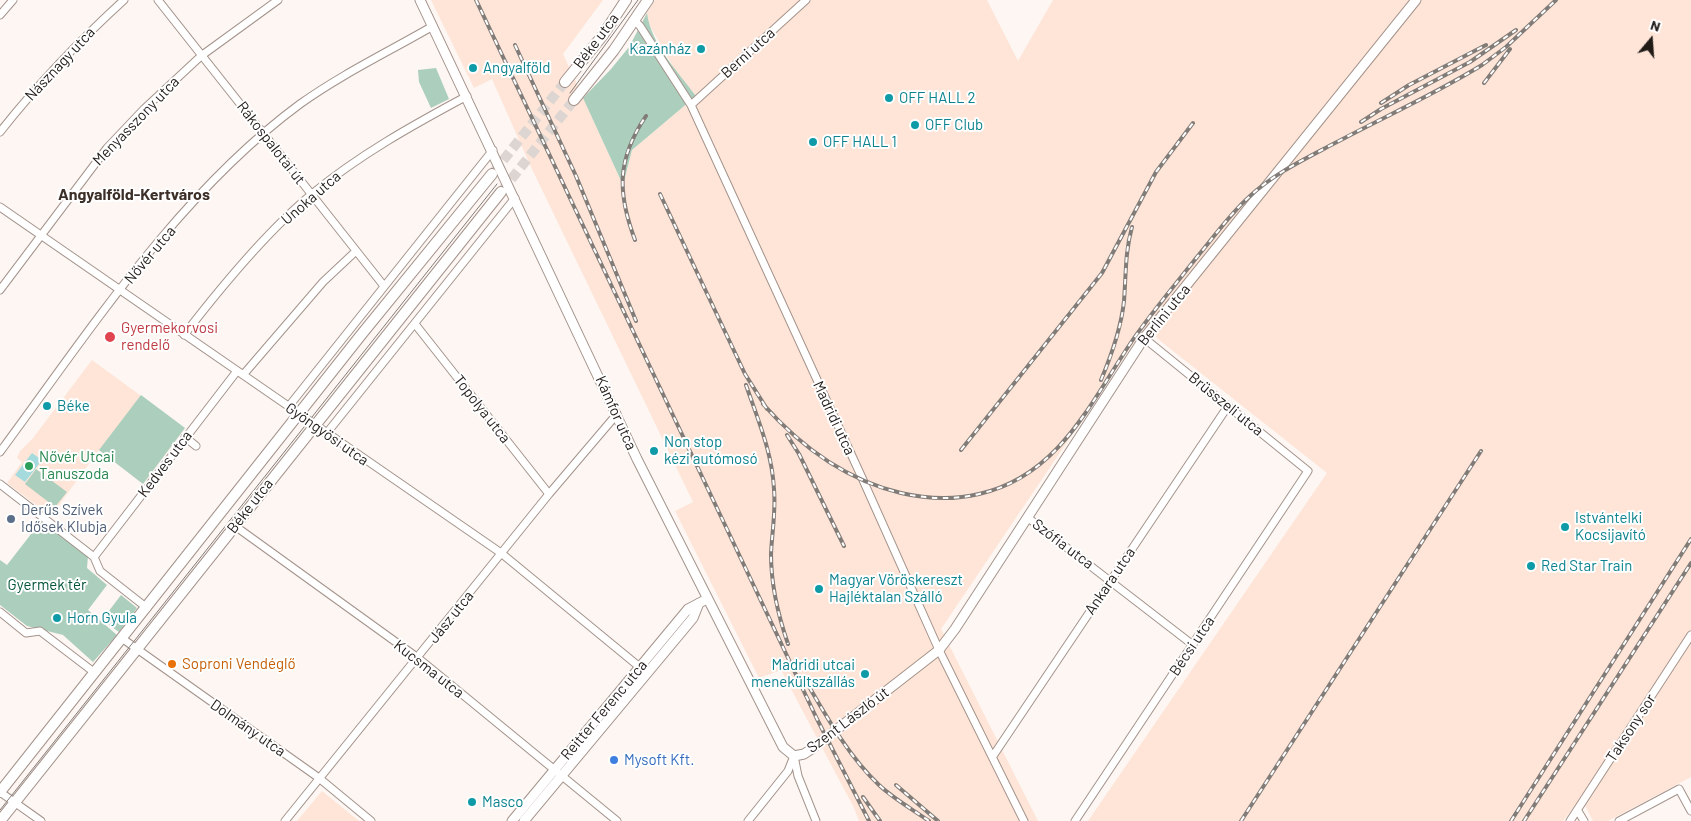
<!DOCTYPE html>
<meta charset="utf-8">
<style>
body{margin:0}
#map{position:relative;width:1691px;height:821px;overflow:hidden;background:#fdf6f2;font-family:Barlow,sans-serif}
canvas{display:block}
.north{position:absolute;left:1626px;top:15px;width:50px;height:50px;-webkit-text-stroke:4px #fff;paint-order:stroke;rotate:18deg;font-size:14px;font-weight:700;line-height:20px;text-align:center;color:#211b18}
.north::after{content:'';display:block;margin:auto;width:18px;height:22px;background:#211b18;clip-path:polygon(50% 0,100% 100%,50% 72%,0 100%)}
</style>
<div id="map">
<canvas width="1691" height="821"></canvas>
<div class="north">N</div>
</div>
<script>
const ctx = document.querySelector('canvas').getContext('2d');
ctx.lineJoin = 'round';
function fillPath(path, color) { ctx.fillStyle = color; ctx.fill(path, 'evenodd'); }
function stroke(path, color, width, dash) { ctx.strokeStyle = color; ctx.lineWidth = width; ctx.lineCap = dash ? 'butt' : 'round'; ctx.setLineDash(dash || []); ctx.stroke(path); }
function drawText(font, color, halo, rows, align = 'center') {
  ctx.font = font + ' Barlow,sans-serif'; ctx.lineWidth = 4; ctx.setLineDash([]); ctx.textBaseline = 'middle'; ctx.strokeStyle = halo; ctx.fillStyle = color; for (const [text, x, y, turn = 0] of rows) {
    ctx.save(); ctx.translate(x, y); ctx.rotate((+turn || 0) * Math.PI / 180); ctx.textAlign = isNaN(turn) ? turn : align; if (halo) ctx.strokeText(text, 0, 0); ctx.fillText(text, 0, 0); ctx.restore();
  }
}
fillPath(new Path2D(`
 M431,0H603L563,54L623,185L632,150L696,96L675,70L649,24L647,13L655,0H987L1018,61L1053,0H1691V777L1608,821H1593L1581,798L1563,821H1088L1327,473L1144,328L941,629L1038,821H859L854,808L781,670L759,678L675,511L693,502L530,165L492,79L474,88Z
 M92,360L185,428L143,484L99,450L51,516L7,483L22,462L17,458L20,451L33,438Z
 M322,791L359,821H297Z`), '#fee5d8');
fillPath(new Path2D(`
 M647,13C651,44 678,72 696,96L632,150L623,185L583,98L611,69L629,47Z
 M436,68L449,99L431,108L419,82L418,70Z
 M141,395L185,428L143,484L99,450Z
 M36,469L67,492L55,507L25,484Z
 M42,520L88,556L87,568L107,585L88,610L117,635L93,662L63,635L27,626L0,605V560L7,565Z
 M121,595L137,608L119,632L102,620Z`), '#accebc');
fillPath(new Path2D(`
 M32,453L42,460L25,482L15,475Z`), '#a6dbde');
stroke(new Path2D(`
 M494,172L565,82
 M502,191L574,100`), '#dcd5d1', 10, [10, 5]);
const minor = new Path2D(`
 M158,0L384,286
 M0,15L13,0
 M635,21L640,26L691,105L863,480L939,650L1024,821
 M691,105L806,0
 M0,132C38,84 79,41 124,0
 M0,207L501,553L642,669
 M0,290L107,148L144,109L201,56L278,0
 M415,324L549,494
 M184,335C221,287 266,232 312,194C359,155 413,125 467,96
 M243,375L323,282L356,251
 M289,406L493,150
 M326,434L515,198
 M185,437L196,446
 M0,452C88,333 179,193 300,104C342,74 388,52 433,26
 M0,484L94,557L100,571L147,608
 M1027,517L1193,645
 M235,526L418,658L617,821
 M94,557L237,371
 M0,612L26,633L40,631L95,673
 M123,639L319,778L371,821
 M794,756L798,776L816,821
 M993,756L1228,406
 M0,792L41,821
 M1578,811L1584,821
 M285,821L549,494L617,414
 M748,821L788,771L794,756
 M1075,821L1308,471L1144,338
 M1570,821L1691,635
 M1619,821L1679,789L1691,811`);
const tertiary = new Path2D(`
 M420,0L637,459L783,747L794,756L804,754L813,748L939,650L955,629L1144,338L1416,0
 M512,821L688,609L707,599
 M524,821L693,618L699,603`);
const secondary = new Path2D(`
 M565,82L603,35L626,0
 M574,100L614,50L648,0
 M0,792L361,335L492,174
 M0,821L501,192`);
stroke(minor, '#a4938b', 9);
stroke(tertiary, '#a4938b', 11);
stroke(secondary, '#a4938b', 12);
stroke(minor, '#fff', 7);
stroke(tertiary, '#fff', 9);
stroke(secondary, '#fff', 10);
stroke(new Path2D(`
 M570,93L638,0
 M0,810L497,184`), '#827c78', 1);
const rail = new Path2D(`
 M476,0L817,719L869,821
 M515,45L576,176L636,321
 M1484,83L1510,49
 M1381,103L1409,85L1486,45
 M1361,122L1381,109L1470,62L1516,30
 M660,194L745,374L767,409
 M635,240C617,192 617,159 646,116
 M1101,380C1112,354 1121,329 1124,301C1126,276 1125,252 1132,227
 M746,385C758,420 772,452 774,489C776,511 772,532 771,554C771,585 778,615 788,644
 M763,404C800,446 846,480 901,493C927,499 954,500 979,494C1059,476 1090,403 1132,341C1152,312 1175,285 1197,257C1214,237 1229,215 1249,197C1273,174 1305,159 1335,143C1384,117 1435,94 1482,65L1506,47L1556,0
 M787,435L799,454L844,546
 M961,450L1102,273L1156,172L1193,123
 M804,678C825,714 848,756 879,785C894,799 912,809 929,821
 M896,785L938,821
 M863,797L880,821
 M1241,821L1481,451
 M1511,821L1691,539
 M1524,821L1691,563`);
stroke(rail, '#827c78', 4);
stroke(rail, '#fff', 2, [5.5]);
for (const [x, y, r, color] of [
 [701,49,5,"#0f9aa8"],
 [473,68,5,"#0f9aa8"],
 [889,98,5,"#0f9aa8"],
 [915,125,5,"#0f9aa8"],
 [813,142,5,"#0f9aa8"],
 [110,337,6,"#e0444e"],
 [47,406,5,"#0f9aa8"],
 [654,451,5,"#0f9aa8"],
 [29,466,5,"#2e9e5b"],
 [11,519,5,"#5c6f8a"],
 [1565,527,5,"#0f9aa8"],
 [1531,566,5,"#0f9aa8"],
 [819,589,5,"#0f9aa8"],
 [57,618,5,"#0f9aa8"],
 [172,664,5,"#e8710a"],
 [865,674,5,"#0f9aa8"],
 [614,760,5,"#3f7fe0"],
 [472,802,5,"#0f9aa8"]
]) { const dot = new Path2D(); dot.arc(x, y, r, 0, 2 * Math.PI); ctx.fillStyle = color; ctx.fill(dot); stroke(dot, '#fff', 2); }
drawText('15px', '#211b18', '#fff', [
 ["Béke utca",596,41,-53],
 ["Berni utca",748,53,-42],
 ["Násznagy utca",60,64,-47],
 ["Menyasszony utca",136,121,-46],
 ["Rákospalotai út",271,143,52],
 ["Unoka utca",311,198,-41],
 ["Nővér utca",150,255,-50],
 ["Berlini utca",1164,315,-51],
 ["Brüsszeli utca",1226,404,39],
 ["Topolya utca",482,409,52],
 ["Kámfor utca",616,413,66],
 ["Madridi utca",834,418,65],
 ["Gyöngyösi utca",327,434,35],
 ["Kedves utca",165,464,-53],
 ["Béke utca",250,506,-52],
 ["Szófia utca",1063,544,37],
 ["Ankara utca",1110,581,-56],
 ["Jász utca",451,617,-51],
 ["Bécsi utca",1192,646,-56],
 ["Kucsma utca",429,669,38],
 ["Reitter Ferenc utca",604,710,-50],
 ["Szent László út",848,720,-37],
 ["Dolmány utca",248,728,35],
 ["Taksony sor",1631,728,-57]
]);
drawText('15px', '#0d838f', '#fff', [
 ["Kazánház",691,49,"right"],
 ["Angyalföld",483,68],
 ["OFF HALL 2",899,98],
 ["OFF Club",925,125],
 ["OFF HALL 1",823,142],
 ["Béke",57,406],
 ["Non stop",664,442],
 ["kézi autómosó",664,459],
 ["Istvántelki",1575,518],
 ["Kocsijavító",1575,535],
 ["Red Star Train",1541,566],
 ["Magyar Vöröskereszt",829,580],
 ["Hajléktalan Szálló",829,597],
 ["Horn Gyula",67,618],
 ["Madridi utcai",855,665,"right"],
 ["menekültszállás",855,682,"right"],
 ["Masco",482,802]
], 'left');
drawText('15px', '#be3a42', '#fff', [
 ["Gyermekorvosi",121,328],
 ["rendelő",121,345]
], 'left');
drawText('15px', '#27864d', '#fff', [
 ["Nővér Utcai",39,457],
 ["Tanuszoda",39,474]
], 'left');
drawText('15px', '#4e5e75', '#fff', [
 ["Derűs Szívek",21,510],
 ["Idősek Klubja",21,527]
], 'left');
drawText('15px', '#025337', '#fff', [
 ["Gyermek tér",47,585]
]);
drawText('15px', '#c56008', '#fff', [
 ["Soproni Vendéglő",182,664]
], 'left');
drawText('15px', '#366cbe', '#fff', [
 ["Mysoft Kft.",624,760]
], 'left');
drawText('bold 16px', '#3c2f28', '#fff', [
 ["Angyalföld-Kertváros",134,195]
]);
</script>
